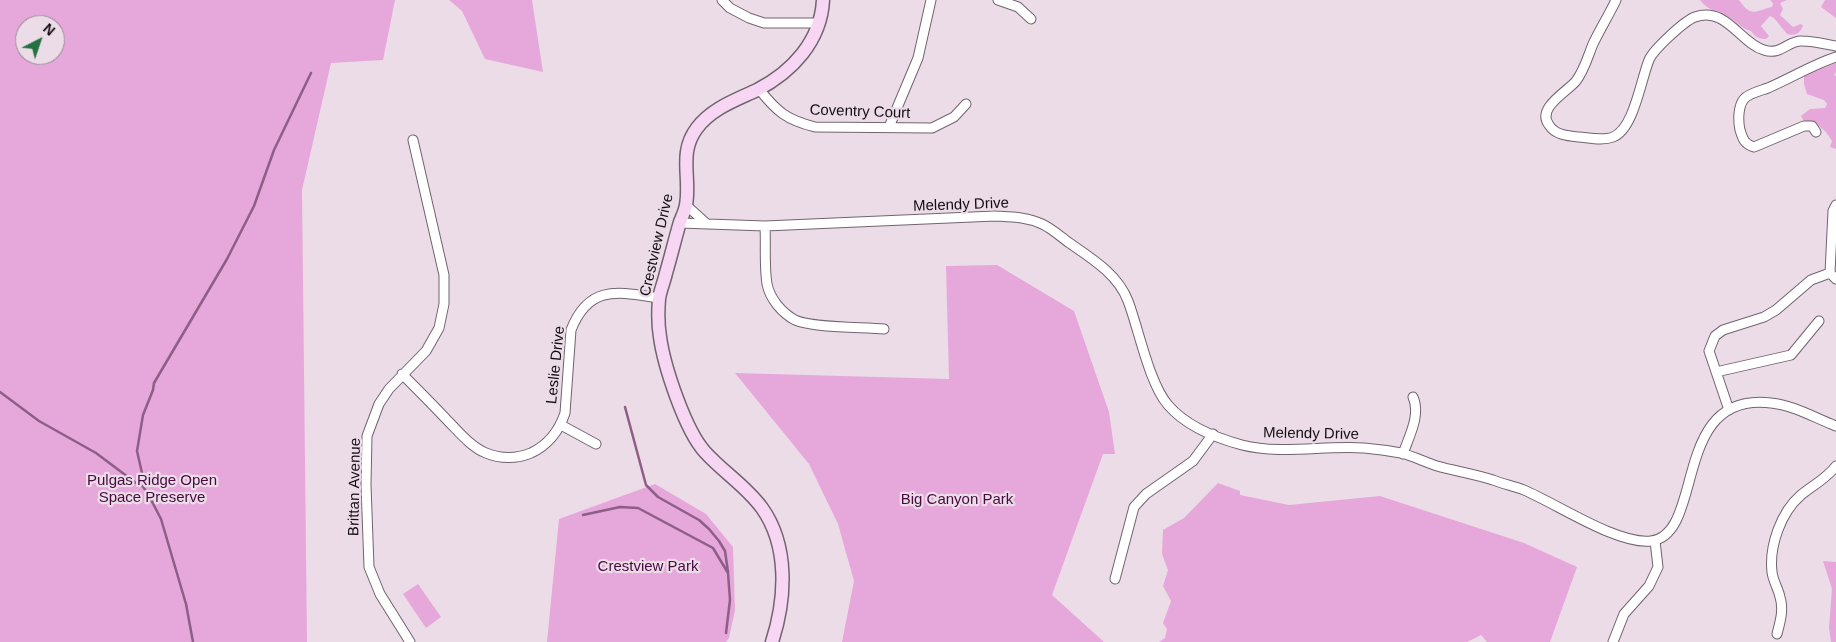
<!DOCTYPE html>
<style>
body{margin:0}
#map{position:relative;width:1836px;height:642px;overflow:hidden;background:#ecdce8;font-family:Helvetica,sans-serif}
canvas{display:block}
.north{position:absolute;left:15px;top:15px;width:50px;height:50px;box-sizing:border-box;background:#ecdce8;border:1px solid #958992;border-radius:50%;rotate:41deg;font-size:14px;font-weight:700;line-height:20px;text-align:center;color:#130d12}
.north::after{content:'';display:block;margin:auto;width:18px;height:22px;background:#247242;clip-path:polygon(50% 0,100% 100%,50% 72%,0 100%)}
</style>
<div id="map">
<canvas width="1836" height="642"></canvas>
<div class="north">N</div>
</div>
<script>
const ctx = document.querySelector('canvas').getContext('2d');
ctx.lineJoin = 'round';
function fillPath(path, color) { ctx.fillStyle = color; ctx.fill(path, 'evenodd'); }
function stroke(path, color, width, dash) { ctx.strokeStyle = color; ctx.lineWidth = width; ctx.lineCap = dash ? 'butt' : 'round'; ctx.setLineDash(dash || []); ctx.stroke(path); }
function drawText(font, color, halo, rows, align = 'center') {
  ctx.font = font + ' Helvetica,sans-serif'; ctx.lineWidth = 4.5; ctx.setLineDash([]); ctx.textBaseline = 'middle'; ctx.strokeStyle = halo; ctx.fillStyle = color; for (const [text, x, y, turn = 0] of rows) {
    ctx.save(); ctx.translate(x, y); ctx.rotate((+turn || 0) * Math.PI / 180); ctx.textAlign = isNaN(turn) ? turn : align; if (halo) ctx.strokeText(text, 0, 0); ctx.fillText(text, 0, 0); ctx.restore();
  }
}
fillPath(new Path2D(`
 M0,0H395L383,60L331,63L302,190L307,642H0ZM25,25H55V55H25Z
 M449,0H532L543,72L485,59L462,11Z
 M1700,0H1739C1752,18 1754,11 1772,7L1773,3L1770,0H1787L1780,3L1783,9L1780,15L1793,27L1801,24L1803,26C1799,34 1795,36 1787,34L1774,18L1770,16L1761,26L1769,36L1766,39C1759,39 1755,37 1751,31C1742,29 1735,20 1727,16C1717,11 1707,10 1700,0Z
 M1825,0H1836V18L1821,7Z
 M1836,63V72L1834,75L1836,76V149L1830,147L1832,141C1825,129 1818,123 1804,121L1801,116L1810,109L1825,108L1827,104L1824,100L1807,94L1804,84V74Z
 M997,265L1074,311L1109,412L1115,454H1103L1052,595L1104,642H842L854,581L838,524L809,464L735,373L949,379L946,266Z
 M1218,483L1240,491V495L1289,505L1380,496L1524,543L1577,567L1550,642H1487L1481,635L1467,642H1159L1165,638L1167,629L1163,623L1171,601L1163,586L1168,570L1162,554L1163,530L1184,518Z
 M655,484L706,514L733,547L735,610L729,638L726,642H547L559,519Z
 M1823,561L1836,562V642H1831L1829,628L1832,589Z
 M418,584L441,617L426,628L403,594Z`), '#e6a7db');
stroke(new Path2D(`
 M0,392L39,421L96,453L128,477
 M625,407L646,485L658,497L699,520L709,529L719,541L725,551L728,572
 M133,481L136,483L139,482L147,492L161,519L186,604L193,642
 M139,482L142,473L137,451L143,415L153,390L154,383L227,259L254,206L274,150L311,73
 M583,515L620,507L638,508L713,548L728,573L730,600L726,633`), '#8d5e86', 2.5);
const street = new Path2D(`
 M722,0L730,8L749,18L764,23H819
 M998,0L1018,7L1031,19
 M1616,0C1609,15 1600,29 1593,44C1588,56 1584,71 1576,81C1567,92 1536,108 1549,125C1555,135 1568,136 1579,137C1590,138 1603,141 1613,137C1634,129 1641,79 1649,60C1653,50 1684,21 1695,17C1726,6 1740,43 1764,50C1781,56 1788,40 1802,41C1813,41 1825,44 1836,46
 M759,89C777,112 787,120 815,127L932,128L954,117L966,104
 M889,127L918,58L931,0
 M1816,132L1812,126H1804L1754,147C1744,144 1743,139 1740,130C1738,121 1738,106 1744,99C1749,93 1760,91 1768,88C1791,78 1812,65 1836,57
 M686,205L707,224
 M680,223L765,226L995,216C1012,217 1027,217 1042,224C1051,228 1060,236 1068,242C1091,258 1118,274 1128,301C1139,330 1149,383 1168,405C1186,426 1216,438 1242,445C1282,455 1324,445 1364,448C1376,449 1390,451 1401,453C1413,456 1425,462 1437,466C1455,471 1475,474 1493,480C1503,484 1514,486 1524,490C1557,504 1618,545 1651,541C1706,534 1670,391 1771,403C1793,405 1815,418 1836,426
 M765,226C766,244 764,265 767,284C770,299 782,313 795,320C813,328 863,327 884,329
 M1830,273L1833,211L1836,205
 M1716,372L1791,355L1819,321
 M402,374C418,390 433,405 448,421C459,432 471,447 486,453C500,459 517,459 531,453C548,445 559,431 565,413L571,330C589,284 618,292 659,298
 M1729,410L1709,351L1715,336L1723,330L1764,317L1776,310L1811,280L1830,273L1836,279
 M561,425L596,444
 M1403,454C1409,436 1421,415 1413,397
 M1115,579L1134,507L1146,494L1193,461L1213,434
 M1777,634C1780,622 1784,610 1780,597C1778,588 1773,581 1772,572C1769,546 1781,512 1801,495C1813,485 1826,479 1836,466
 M410,642L380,594L369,567L366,485L367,436L379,404L389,389L426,351L439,328L444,304V275L413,140
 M1613,642L1624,614L1649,586L1658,567L1655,541`);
const secondary = new Path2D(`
 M772,642C786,599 789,546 762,508C746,486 723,472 705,452C685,430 664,366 660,337C658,325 658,311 659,299C660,291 664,282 666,273C671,256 675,239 680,222C682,217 685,211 686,205C691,177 678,153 697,128C712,108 736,100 757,90C792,72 821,41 823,0`);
stroke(street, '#71646f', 11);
stroke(secondary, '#71646f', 15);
stroke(street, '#fff', 9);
stroke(secondary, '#f6d6f2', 12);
drawText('15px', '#130d12', '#ecdce8', [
 ["Coventry Court",860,112,2],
 ["Melendy Drive",961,205,-2],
 ["Crestview Drive",657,245,-77],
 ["Leslie Drive",556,365,-84],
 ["Melendy Drive",1311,434,1],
 ["Brittan Avenue",355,487,-89]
]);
drawText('15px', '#470b41', '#ecdce8', [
 ["Pulgas Ridge Open",152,481],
 ["Space Preserve",152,498],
 ["Big Canyon Park",957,500],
 ["Crestview Park",648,567]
]);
</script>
